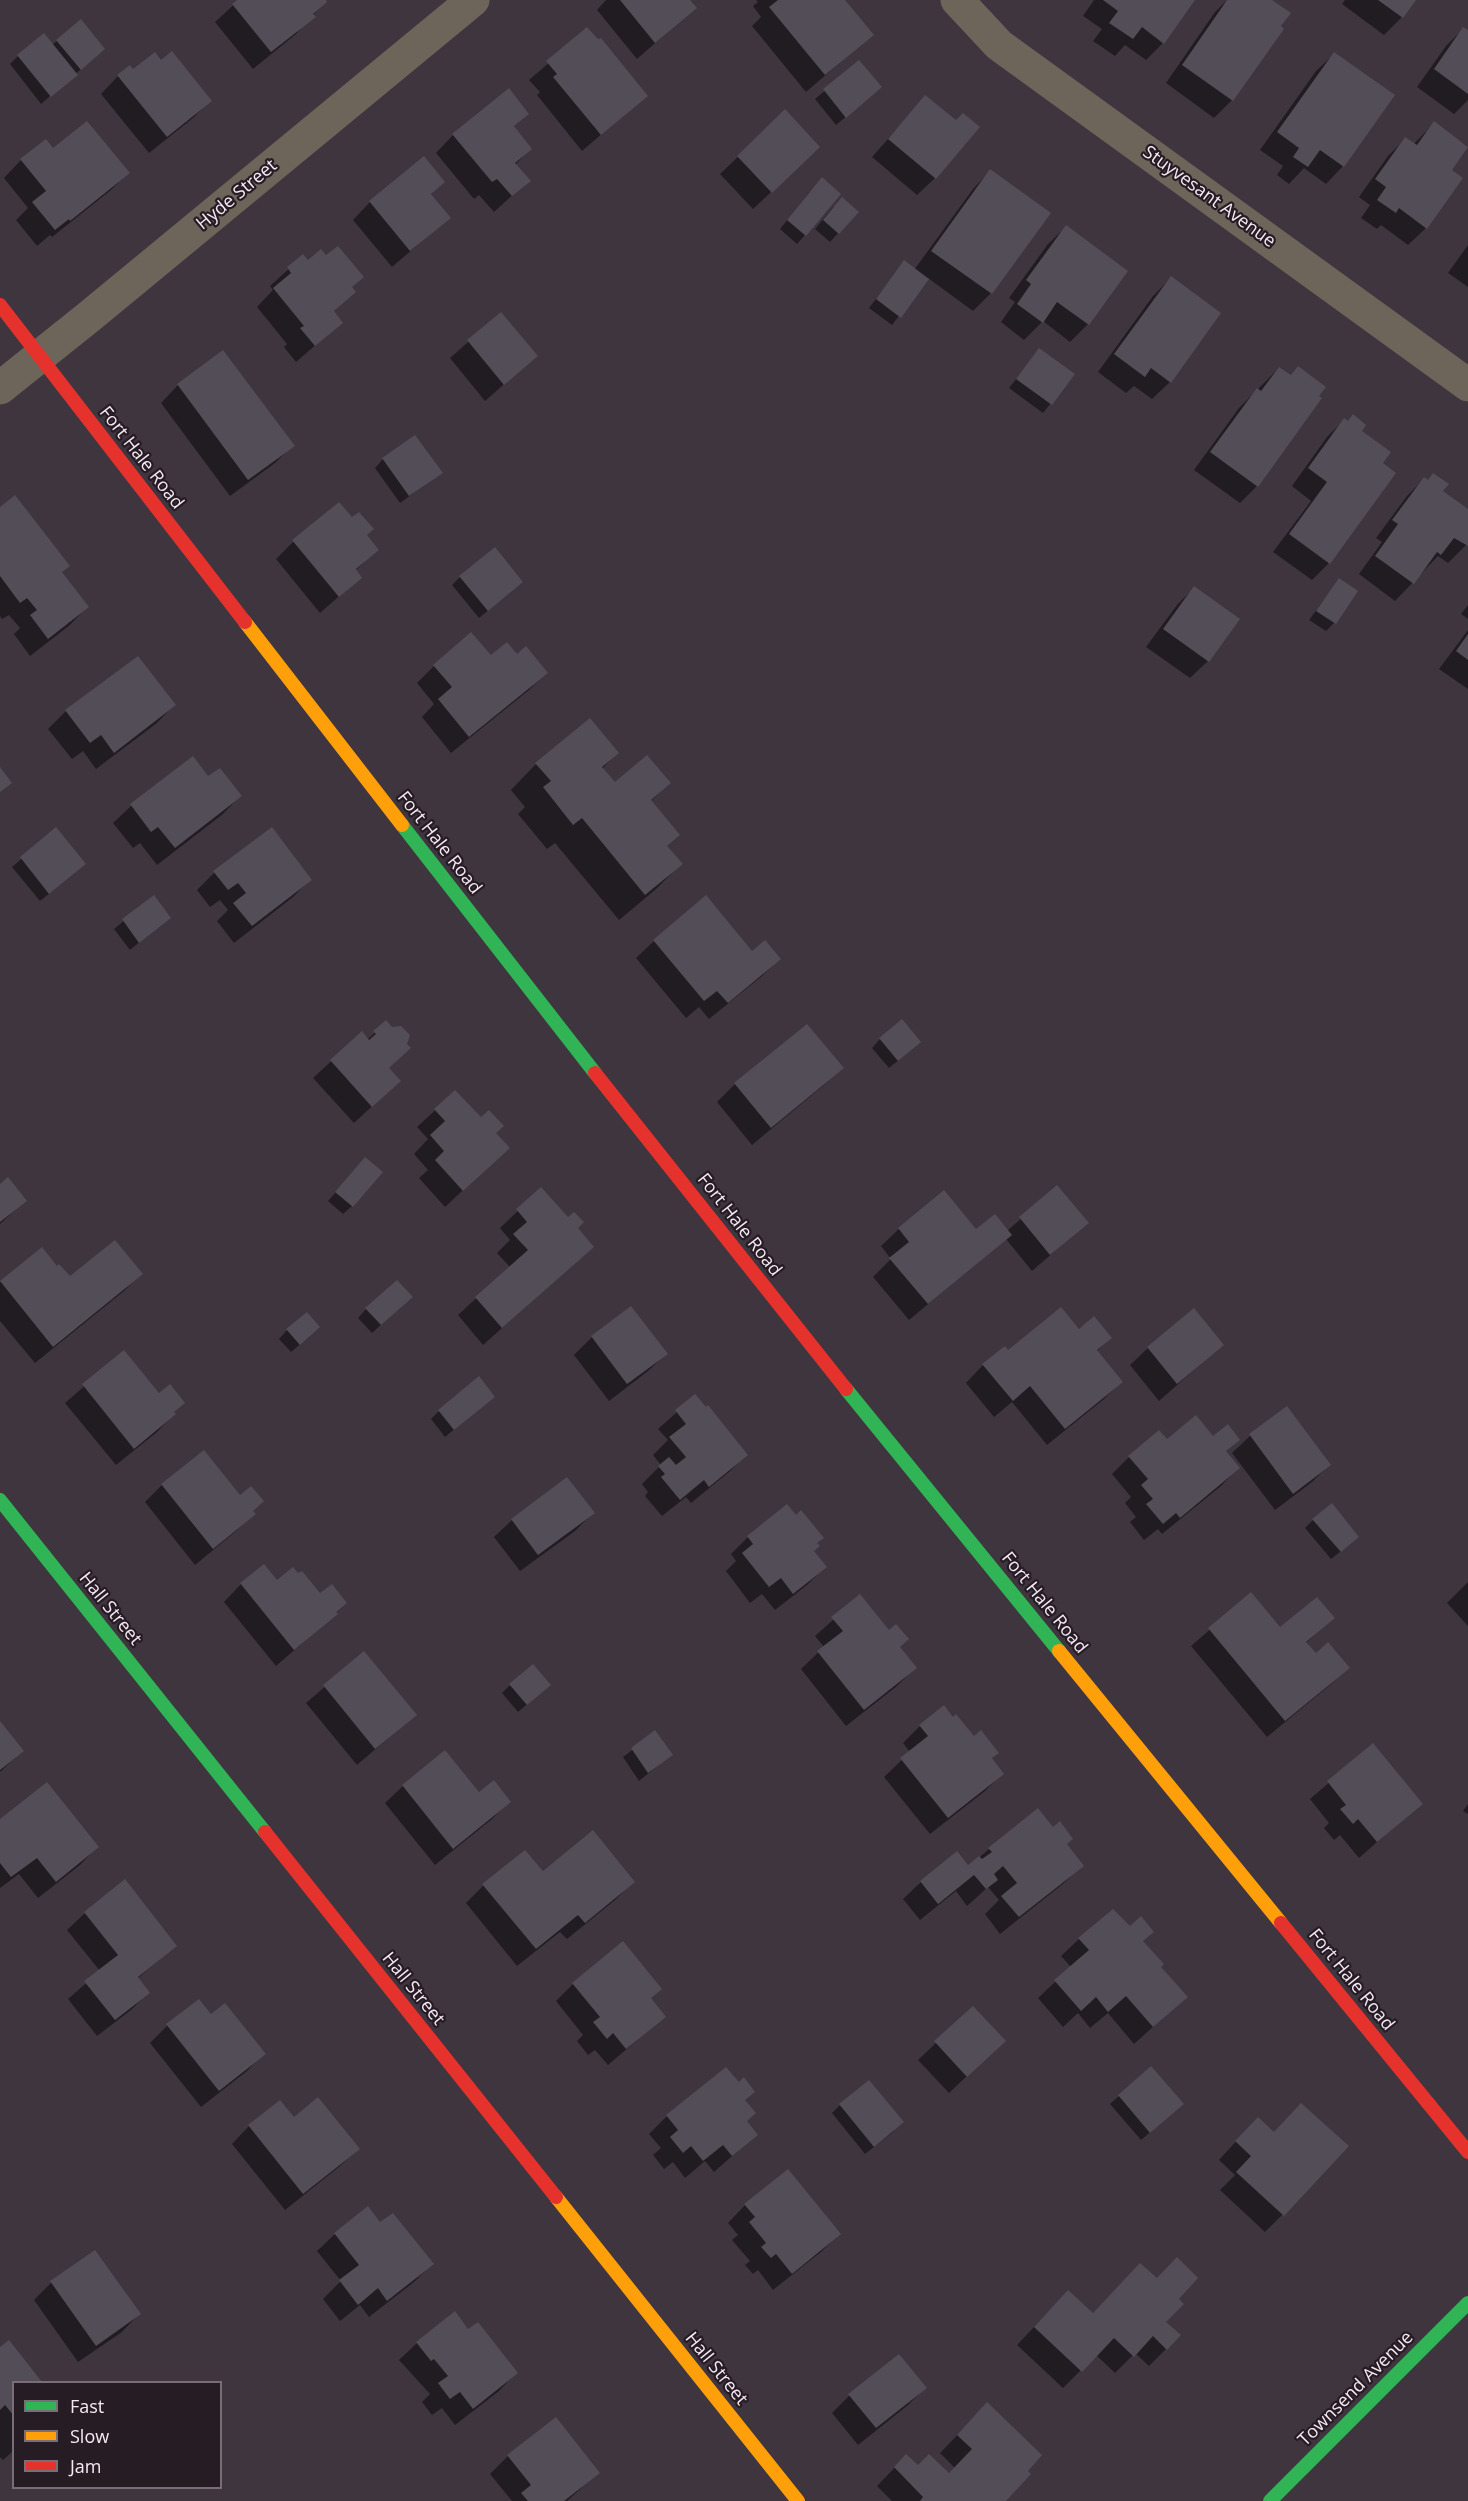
<!DOCTYPE html>
<style>
body{margin:0}
#map{position:relative;width:1468px;height:2501px;overflow:hidden;background:#3f353f;font-family:"Open Sans",sans-serif}
canvas{display:block}
.legend{position:absolute;left:12px;top:2381px;width:210px;height:108px;box-sizing:border-box;background:#251c24;border:2px solid #796e77;margin:0;padding:8px 10px;list-style:none;font-size:18px;color:#f6e8f4}
.legend li{display:flex;align-items:center;gap:12px;height:30px}
.legend b{width:30px;border:2px solid #796e77}
</style>
<div id="map">
<canvas width="1468" height="2501"></canvas>
<ul class="legend">
<li><b style="height:8px;background:#30b455"></b>Fast</li>
<li><b style="height:8px;background:#ff9f0a"></b>Slow</li>
<li><b style="height:8px;background:#e5322d"></b>Jam</li>
</ul>
</div>
<script>
const ctx = document.querySelector('canvas').getContext('2d');
ctx.lineJoin = 'round';
function fillPath(path, color) { ctx.fillStyle = color; ctx.fill(path, 'evenodd'); }
function stroke(path, color, width, dash) { ctx.strokeStyle = color; ctx.lineWidth = width; ctx.lineCap = dash ? 'butt' : 'round'; ctx.setLineDash(dash || []); ctx.stroke(path); }
function drawText(font, color, halo, rows, align = 'center') {
  ctx.font = font + ' "Open Sans",sans-serif'; ctx.lineWidth = 4.5; ctx.setLineDash([]); ctx.textBaseline = 'middle'; ctx.strokeStyle = halo; ctx.fillStyle = color; for (const [text, x, y, turn = 0] of rows) {
    ctx.save(); ctx.translate(x, y); ctx.rotate((+turn || 0) * Math.PI / 180); ctx.textAlign = isNaN(turn) ? turn : align; if (halo) ctx.strokeText(text, 0, 0); ctx.fillText(text, 0, 0); ctx.restore();
  }
}
fillPath(new Path2D(`
 M239,0H324L325,2L296,34L253,69L215,22Z
 M606,0H688L695,8L637,59L597,10Z
 M756,0H843L872,35L806,92L752,26L761,17L753,6L758,2Z
 M1094,0H1193L1163,43L1146,60L1125,45L1115,56L1093,41L1102,29L1083,16Z
 M1227,0H1270L1279,27L1282,29L1232,100L1214,118L1166,83L1215,12Z
 M1345,0H1414L1402,17L1384,35L1342,4Z
 M81,21L95,57L41,104L10,64L18,56L52,45Z
 M1463,29L1468,32V100L1454,114L1417,87L1446,46Z
 M587,30L646,96L582,151L537,95L540,92L529,80Z
 M1334,54L1343,166L1326,184L1304,168L1289,184L1277,175L1283,166L1260,150L1316,71Z
 M161,62L210,101L193,118L149,153L101,94L118,76Z
 M859,62L872,95L836,125L815,99Z
 M925,97L935,178L917,195L872,157Z
 M785,112L801,164L753,209L720,174Z
 M527,114L513,127L530,149L515,165L529,180L494,212L479,195L474,199L436,153L453,135Z
 M1434,123L1467,146L1450,170L1426,228L1408,245L1381,225L1377,229L1361,218L1370,205L1359,197L1388,156L1405,139L1413,145Z
 M53,150L128,173L111,190L52,237L50,235L37,246L16,220L28,208L4,178L21,160Z
 M990,171L1048,214L991,293L973,311L928,278L892,325L869,308L904,262L914,270L973,189Z
 M443,182L430,195L449,218L392,267L353,220L370,202Z
 M813,188L805,235L797,244L780,229Z
 M833,207L857,212L830,242L815,229Z
 M1066,227L1126,271L1088,324L1070,342L1043,321L1024,340L1001,322L1015,302L1009,298L1048,244Z
 M1468,245V287L1448,273Z
 M303,256L308,262L325,258L354,292L333,312L341,323L296,362L284,347L287,344L257,307L273,290L270,286Z
 M1171,278L1170,382L1152,399L1134,386L1126,393L1098,372L1153,296Z
 M500,314L536,356L485,401L450,358Z
 M1039,350L1073,375L1043,413L1009,388Z
 M1279,368L1257,486L1240,503L1194,470L1239,408Z
 M178,385L293,445L275,463L230,496L161,403Z
 M1344,420L1360,431L1380,463L1329,563L1312,580L1273,552L1311,501L1292,486L1327,437Z
 M383,459L441,473L400,503L375,468Z
 M1424,479L1468,511V543L1448,563L1438,556L1395,601L1359,574L1382,542L1376,538L1407,496Z
 M0,509L61,573L87,607L70,625L30,656L14,634L20,628L9,615L2,619L0,616Z
 M293,542L377,550L355,571L360,578L320,613L276,559Z
 M460,577L513,590L479,618L452,585Z
 M1339,580L1334,623L1326,631L1309,620Z
 M1194,588L1208,661L1190,678L1146,647L1177,605Z
 M1468,605V619L1461,614Z
 M1468,630V689L1439,669Z
 M517,656L546,673L529,690L451,753L422,717L434,704L417,683L434,666Z
 M138,658L174,705L157,723L96,769L83,751L72,759L48,729L66,711Z
 M617,753L602,769L615,784L669,783L650,802L666,847L681,864L655,890L619,920L555,843L547,849L518,814L525,807L511,790L536,764Z
 M193,758L208,779L240,796L223,814L157,865L140,843L133,848L113,823L131,806Z
 M56,829L75,873L40,901L12,867Z
 M272,829L310,880L293,897L234,943L217,921L228,910L220,900L210,907L197,890L214,873Z
 M153,897L169,918L130,950L114,929Z
 M654,941L751,953L779,959L762,976L709,1019L699,1007L686,1018L636,958Z
 M386,1022L409,1048L388,1069L381,1098L354,1123L313,1078L362,1033L367,1040Z
 M806,1026L842,1068L824,1085L752,1145L717,1102L735,1084Z
 M880,1039L911,1050L889,1068L872,1048Z
 M455,1092L508,1148L445,1207L419,1178L428,1170L414,1154L428,1139L417,1127Z
 M357,1168L352,1206L343,1214L328,1201Z
 M0,1186L25,1201L0,1224Z
 M1057,1187L1087,1223L1032,1271L1006,1239L909,1320L873,1277L891,1259L881,1246L899,1229L1007,1231Z
 M541,1189L576,1228L574,1264L483,1345L458,1315L510,1267L497,1253L510,1240L500,1228Z
 M42,1249L57,1268L70,1278L141,1274L124,1291L35,1363L0,1321V1282Z
 M403,1305L372,1333L358,1318L366,1309Z
 M631,1308L666,1354L648,1371L609,1401L574,1355L592,1337Z
 M287,1330L310,1336L291,1352L279,1339Z
 M1079,1331L1110,1338L1096,1352L1121,1382L1104,1399L1047,1445L1012,1402L994,1417L966,1383L983,1365L1008,1352Z
 M1222,1345L1159,1401L1130,1365L1148,1348Z
 M124,1352L174,1414L157,1432L116,1465L65,1403Z
 M695,1396L746,1455L729,1472L691,1503L686,1497L662,1516L645,1496L648,1492L642,1484L661,1465L653,1455L668,1440L658,1429Z
 M493,1397L445,1437L431,1419L439,1411Z
 M1287,1408L1329,1465L1312,1482L1275,1510L1232,1453L1250,1436Z
 M1213,1438L1238,1440L1225,1452L1238,1468L1221,1486L1162,1534L1158,1529L1144,1540L1130,1522L1136,1517L1125,1503L1131,1497L1112,1474L1129,1457L1167,1441Z
 M162,1485L239,1497L254,1514L236,1531L195,1565L145,1502Z
 M593,1513L575,1531L520,1571L494,1537L512,1520Z
 M1313,1520L1349,1545L1331,1559L1305,1528Z
 M748,1537L816,1543L812,1552L825,1567L807,1585L775,1610L762,1594L750,1603L726,1571L736,1561L731,1554Z
 M276,1582L336,1614L276,1666L224,1602L241,1584Z
 M1468,1582V1626L1447,1603Z
 M1251,1594L1280,1629L1333,1618L1306,1643L1315,1655L1348,1668L1330,1685L1267,1737L1191,1646Z
 M860,1596L915,1668L897,1686L846,1726L801,1669L824,1647L815,1636Z
 M364,1653L415,1715L357,1765L306,1703Z
 M510,1685L540,1693L518,1712L502,1693Z
 M952,1719L974,1738L997,1753L991,1759L1002,1774L985,1791L930,1834L884,1777L910,1752L903,1743L920,1726Z
 M0,1723L22,1751L0,1772Z
 M655,1733L671,1755L639,1781L623,1757Z
 M1373,1745L1421,1803L1359,1858L1340,1835L1334,1840L1324,1828L1329,1823L1310,1799Z
 M444,1752L479,1795L509,1802L492,1819L435,1865L385,1803L403,1786Z
 M1468,1804V1814L1463,1811Z
 M0,1821L97,1847L80,1865L38,1898L19,1874L0,1888Z
 M1065,1845L1082,1865L1064,1883L1000,1934L985,1914L999,1900L988,1887L967,1906L956,1891L920,1920L903,1899L921,1882L968,1867L989,1849Z
 M542,1873L633,1882L615,1900L567,1939L560,1932L517,1966L466,1903L483,1886Z
 M85,1913L175,1946L137,1979L148,1993L131,2010L97,2036L68,1999L100,1971L67,1930Z
 M1079,1939L1142,1942L1159,1967L1186,1997L1134,2044L1108,2013L1090,2028L1078,2013L1063,2027L1038,1998L1071,1967L1061,1956Z
 M573,1984L650,1999L664,2017L608,2065L595,2050L588,2055L577,2041L583,2035L556,2001Z
 M973,2008L986,2058L949,2093L918,2060Z
 M211,2016L264,2053L247,2071L201,2107L150,2043L168,2025Z
 M726,2069L745,2122L756,2135L714,2172L705,2161L685,2178L673,2162L664,2169L653,2155L661,2148L649,2134L667,2116Z
 M1119,2096L1173,2113L1141,2140L1110,2104Z
 M840,2105L894,2131L865,2154L832,2113Z
 M249,2126L358,2149L340,2166L285,2210L232,2144Z
 M1273,2134L1283,2214L1265,2232L1220,2190L1235,2175L1219,2160L1240,2137Z
 M745,2205L839,2234L822,2251L773,2290L758,2270L753,2274L745,2265L750,2261L732,2240L738,2235L728,2223Z
 M380,2224L432,2264L414,2282L369,2317L360,2305L340,2321L323,2299L341,2281L317,2251L335,2234Z
 M51,2283L139,2314L122,2332L78,2362L34,2300Z
 M1177,2299L1164,2322L1166,2349L1149,2366L1135,2353L1115,2373L1096,2355L1063,2388L1017,2345L1051,2309L1092,2314Z
 M468,2331L516,2373L499,2391L455,2425L442,2408L432,2415L422,2402L430,2394L399,2360L417,2343Z
 M8,2342L41,2382H14V2454L12,2452L3,2460L0,2457V2349Z
 M899,2356L925,2388L908,2405L858,2445L832,2413L849,2396Z
 M556,2419L598,2473L567,2501H512L490,2474L508,2456Z
 M970,2422L1004,2501H892L877,2486L906,2456L918,2467L949,2475L955,2468L940,2453Z`), '#0007');
fillPath(new Path2D(`
 M237,0H326L327,2L313,14L316,17L271,52L232,4Z
 M620,0H690L697,8L655,43Z
 M778,0H845L874,35L825,75L769,7Z
 M1103,0H1195L1164,44L1142,27L1133,39L1109,23L1118,11Z
 M1227,0H1272L1291,13L1281,26L1284,29L1233,101L1182,65Z
 M1378,0H1416L1403,18Z
 M81,19L105,49L81,70L56,40Z
 M587,27L598,39L601,38L648,96L601,135L553,77L557,74L546,61Z
 M1463,27L1468,30V94L1434,69Z
 M44,33L78,75L51,97L17,55Z
 M172,51L212,101L167,137L117,75L130,65L133,69L155,52L161,60Z
 M1334,52L1395,95L1344,167L1320,150L1308,167L1293,157L1299,148L1277,132Z
 M859,60L882,87L846,118L823,89Z
 M509,88L529,114L514,126L532,149L515,163L531,181L512,196L497,179L492,182L452,134Z
 M925,95L956,120L963,113L980,127L936,179L888,139Z
 M785,109L820,147L772,193L737,156Z
 M87,121L130,173L70,221L69,219L55,230L32,202L46,191L20,159L46,139L53,148Z
 M1434,121L1468,147L1452,170L1463,178L1427,229L1399,208L1396,213L1377,200L1386,187L1375,179L1405,137L1417,145Z
 M424,156L445,182L431,194L451,218L410,251L369,201Z
 M990,169L1051,213L992,294L931,251Z
 M822,177L841,194L806,236L787,220Z
 M842,197L859,212L839,234L823,220Z
 M1066,225L1128,271L1089,325L1057,302L1043,323L1017,304L1031,284L1026,280Z
 M338,246L364,277L352,287L356,292L334,311L343,323L315,346L300,328L304,326L273,288L291,273L287,267L303,254L308,260L321,249L326,255Z
 M904,260L929,279L901,318L876,299Z
 M1171,276L1221,313L1171,383L1151,368L1145,377L1114,354Z
 M501,312L538,356L504,385L467,340Z
 M1039,348L1075,374L1052,405L1016,379Z
 M223,350L295,446L248,480L177,384Z
 M1298,366L1326,387L1319,396L1322,398L1258,487L1210,452L1257,388L1261,391L1279,367L1291,375Z
 M1353,414L1366,425L1362,431L1391,452L1383,463L1396,473L1330,564L1289,534L1327,482L1308,468L1344,418L1348,421Z
 M415,435L443,473L409,496L382,458Z
 M1433,473L1449,484L1443,491L1468,509V546L1454,538L1441,555L1437,552L1414,584L1375,556L1398,524L1392,520L1424,477L1428,480Z
 M15,495L70,566L62,572L89,607L48,639L30,615L37,610L27,598L20,603L0,576V507Z
 M339,502L352,517L359,512L374,529L367,535L379,550L356,569L362,578L339,597L292,540Z
 M495,547L523,582L488,611L459,576Z
 M1339,578L1358,591L1336,624L1316,611Z
 M1194,586L1240,619L1209,662L1163,629Z
 M471,632L491,655L507,642L517,654L526,646L548,673L469,737L438,699L452,687L433,665Z
 M1468,634V660L1456,651Z
 M138,656L176,705L114,753L101,735L90,743L65,710Z
 M590,718L619,753L602,767L615,782L647,755L671,783L651,800L680,835L667,846L683,864L645,895L582,818L573,825L543,787L551,781L535,763Z
 M193,756L208,776L220,768L242,796L175,848L158,827L151,832L130,804Z
 M0,767L12,783L0,792Z
 M56,827L86,864L49,894L20,857Z
 M272,827L312,880L252,926L233,903L246,893L238,883L228,890L213,871Z
 M154,895L171,918L139,943L122,919Z
 M706,895L752,951L765,940L781,959L728,1003L717,991L704,1001L653,940Z
 M902,1019L921,1042L898,1061L879,1038Z
 M386,1020L392,1027L401,1026L410,1035L407,1044L411,1048L389,1068L401,1081L372,1107L330,1060L362,1031L369,1040L376,1034L373,1031Z
 M807,1024L844,1068L771,1128L734,1083Z
 M455,1090L481,1117L489,1110L504,1126L496,1133L510,1148L463,1191L435,1160L444,1151L430,1135L445,1121L434,1109Z
 M365,1157L383,1172L353,1207L335,1192Z
 M8,1177L27,1201L0,1222V1184Z
 M1057,1185L1089,1223L1050,1255L1019,1217Z
 M541,1187L568,1217L574,1212L584,1222L578,1228L594,1247L502,1328L475,1297L528,1250L513,1234L527,1222L516,1209Z
 M944,1190L976,1229L995,1214L1012,1235L928,1304L889,1258L909,1242L898,1228Z
 M115,1240L143,1274L53,1347L0,1281L42,1247L57,1266L59,1264L70,1276Z
 M397,1280L413,1297L381,1325L365,1308Z
 M631,1306L668,1354L627,1384L591,1336Z
 M1061,1307L1079,1329L1094,1316L1112,1338L1097,1350L1123,1382L1065,1429L1030,1386L1013,1401L982,1364L1005,1346L1008,1350Z
 M1194,1308L1224,1345L1177,1384L1147,1347Z
 M307,1312L320,1327L300,1345L286,1329Z
 M124,1350L159,1393L170,1384L185,1403L174,1412L176,1414L134,1449L82,1384Z
 M479,1376L495,1397L454,1430L438,1410Z
 M695,1394L706,1407L708,1405L748,1455L709,1487L704,1480L680,1500L661,1477L665,1474L658,1466L669,1457L676,1465L686,1457L669,1437L686,1424L675,1410Z
 M1287,1406L1331,1465L1293,1494L1249,1434Z
 M1196,1415L1213,1436L1228,1424L1240,1440L1226,1451L1240,1468L1180,1518L1176,1513L1163,1524L1146,1504L1153,1499L1141,1485L1148,1479L1128,1456L1159,1430L1167,1439Z
 M204,1450L240,1495L251,1486L264,1501L253,1511L256,1514L213,1549L161,1484Z
 M567,1477L595,1513L538,1555L511,1519Z
 M1332,1503L1359,1537L1341,1552L1312,1519Z
 M787,1504L796,1515L801,1510L824,1538L817,1543L820,1546L814,1551L827,1567L793,1594L781,1578L769,1587L742,1553L753,1544L747,1536Z
 M264,1564L277,1580L293,1567L298,1573L302,1571L320,1593L332,1584L347,1603L336,1612L338,1614L294,1650L240,1583Z
 M1251,1592L1280,1627L1317,1597L1335,1618L1306,1642L1316,1653L1328,1642L1350,1668L1285,1721L1208,1628Z
 M860,1594L889,1630L896,1624L909,1639L900,1647L917,1668L864,1710L817,1651L843,1631L831,1617Z
 M364,1651L417,1715L375,1749L323,1685Z
 M533,1664L551,1685L527,1705L509,1684Z
 M944,1705L953,1717L956,1714L974,1736L981,1730L999,1753L992,1758L1004,1774L948,1818L900,1758L928,1736L919,1725Z
 M0,1721L24,1751L0,1770Z
 M655,1730L673,1755L648,1773L631,1748Z
 M1373,1743L1423,1804L1377,1842L1358,1819L1353,1824L1340,1809L1346,1805L1327,1781Z
 M445,1750L479,1792L494,1780L511,1802L453,1849L402,1785Z
 M47,1782L99,1847L56,1882L37,1858L11,1877L0,1863V1819Z
 M1038,1808L1053,1827L1060,1821L1073,1839L1067,1844L1084,1866L1019,1917L1001,1896L1017,1883L1003,1866L994,1874L998,1880L986,1889L974,1875L938,1904L920,1881L957,1851L968,1865L979,1856L982,1859L992,1852L988,1848Z
 M593,1830L635,1882L585,1923L578,1915L536,1949L482,1884L525,1850L543,1871Z
 M125,1879L177,1946L138,1977L150,1993L115,2020L84,1981L118,1955L84,1912Z
 M1113,1909L1130,1926L1141,1916L1154,1932L1143,1941L1164,1964L1161,1967L1188,1997L1153,2027L1126,1996L1108,2012L1096,1997L1081,2011L1054,1980L1089,1950L1078,1938Z
 M623,1941L662,1989L651,1998L666,2017L626,2049L613,2033L607,2039L593,2022L600,2017L572,1983Z
 M199,1999L211,2014L225,2003L266,2054L219,2091L166,2024Z
 M973,2006L1006,2041L967,2077L934,2041Z
 M1151,2066L1184,2104L1150,2133L1118,2095Z
 M726,2067L739,2082L744,2077L755,2092L745,2100L756,2113L747,2121L758,2135L732,2156L723,2145L703,2161L691,2146L683,2153L670,2137L678,2130L666,2115Z
 M869,2080L904,2122L874,2147L839,2104Z
 M318,2097L360,2149L303,2194L248,2125L280,2100L294,2117Z
 M1301,2103L1349,2146L1284,2216L1236,2172L1251,2156L1235,2141L1258,2117L1274,2132Z
 M788,2169L841,2234L792,2274L776,2254L771,2258L761,2247L766,2243L749,2222L755,2217L744,2204Z
 M368,2206L380,2222L393,2213L434,2264L387,2301L378,2288L358,2305L339,2280L359,2265L334,2233Z
 M95,2250L141,2314L96,2346L50,2281Z
 M1177,2257L1198,2278L1179,2299L1184,2304L1166,2322L1181,2335L1167,2350L1153,2336L1134,2357L1114,2338L1082,2372L1034,2327L1068,2290L1093,2313L1140,2263L1157,2278Z
 M455,2311L468,2329L478,2322L518,2373L473,2409L460,2392L450,2399L438,2383L448,2376L434,2359L431,2361L416,2342Z
 M9,2340L42,2382H14V2416L5,2405L0,2410V2347Z
 M899,2354L927,2388L876,2428L848,2394Z
 M987,2402L1042,2455L1028,2471L1031,2474L1006,2501H920L923,2497L894,2467L906,2454L918,2465L929,2454L949,2473L972,2449L957,2435Z
 M556,2417L600,2473L564,2501H528L521,2493L531,2485L507,2455Z`), '#534d57');
stroke(new Path2D(`
 M957,0L999,45L1468,385
 M0,388L90,316L473,0`), '#6d6559', 33);
stroke(new Path2D(`
 M402,825L595,1073
 M846,1389L1059,1651
 M0,1500L265,1832
 M1270,2501L1468,2303`), '#30b455', 14);
stroke(new Path2D(`
 M245,622L402,825
 M1059,1651L1281,1923
 M556,2197L798,2501`), '#ff9f0a', 14);
stroke(new Path2D(`
 M0,305L245,622
 M595,1073L846,1389
 M265,1832L556,2197
 M1281,1923L1468,2152`), '#e5322d', 14);
drawText('18px', '#f6e8f4', '#251c24', [
 ["Hyde Street",237,195,-40],
 ["Stuyvesant Avenue",1209,197,36],
 ["Fort Hale Road",141,458,52],
 ["Fort Hale Road",439,843,52],
 ["Fort Hale Road",739,1225,52],
 ["Fort Hale Road",1044,1603,51],
 ["Hall Street",110,1609,51],
 ["Fort Hale Road",1351,1980,51],
 ["Hall Street",413,1989,51],
 ["Hall Street",716,2369,51],
 ["Townsend Avenue",1356,2389,-45]
]);
</script>
